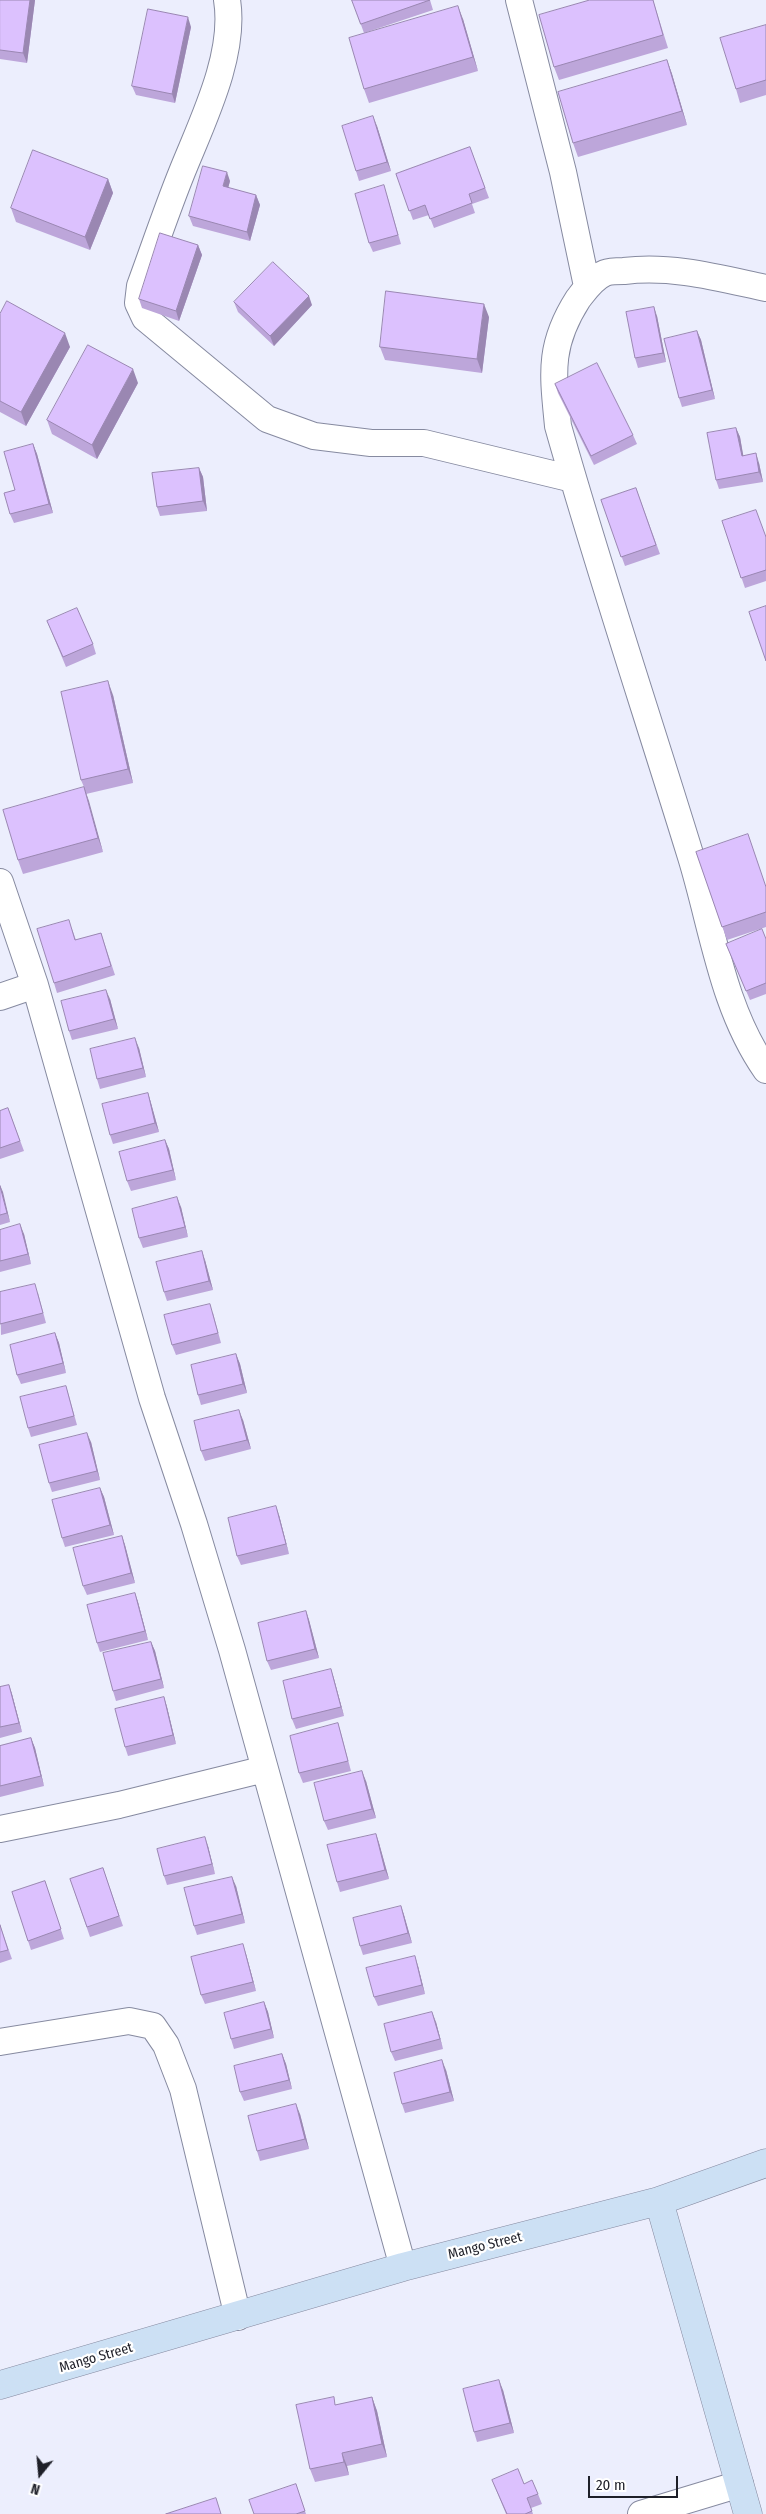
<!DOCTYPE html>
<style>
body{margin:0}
#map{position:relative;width:766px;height:2514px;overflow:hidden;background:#eceefd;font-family:"Fira Sans Condensed",sans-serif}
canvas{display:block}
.north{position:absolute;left:15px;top:2449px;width:50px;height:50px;-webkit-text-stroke:4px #fff;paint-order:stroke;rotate:197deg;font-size:14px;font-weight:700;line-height:20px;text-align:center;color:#1e1f28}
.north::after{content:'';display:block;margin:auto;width:18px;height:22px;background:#1e1f28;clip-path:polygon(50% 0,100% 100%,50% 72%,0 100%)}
.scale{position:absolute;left:588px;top:2476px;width:90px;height:22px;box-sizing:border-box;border:2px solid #1e1f28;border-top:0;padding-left:6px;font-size:15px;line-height:18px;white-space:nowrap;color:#1e1f28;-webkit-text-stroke:4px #fff;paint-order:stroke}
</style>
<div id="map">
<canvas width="766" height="2514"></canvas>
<div class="north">N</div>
<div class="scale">20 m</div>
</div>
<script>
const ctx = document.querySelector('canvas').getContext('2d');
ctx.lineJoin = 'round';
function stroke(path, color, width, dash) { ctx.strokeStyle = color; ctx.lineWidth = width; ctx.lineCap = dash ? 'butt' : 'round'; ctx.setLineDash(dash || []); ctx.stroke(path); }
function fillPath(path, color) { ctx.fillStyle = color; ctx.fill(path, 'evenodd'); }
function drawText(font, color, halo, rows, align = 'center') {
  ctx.font = font + ' "Fira Sans Condensed",sans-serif'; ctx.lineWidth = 4.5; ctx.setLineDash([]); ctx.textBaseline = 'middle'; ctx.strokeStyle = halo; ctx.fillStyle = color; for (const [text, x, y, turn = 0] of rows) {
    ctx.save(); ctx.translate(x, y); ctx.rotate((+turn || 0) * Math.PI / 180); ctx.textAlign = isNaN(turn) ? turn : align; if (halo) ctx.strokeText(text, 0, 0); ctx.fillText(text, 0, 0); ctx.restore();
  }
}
const minor = new Path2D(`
 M227,0C236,55 202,122 182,172C167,209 154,248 140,286L138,303L145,318L267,419L314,436L371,443H424L573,479
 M519,0L563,172L587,286
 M766,288C719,278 672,265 624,271C618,271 610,271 605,273C593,278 585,290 578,299C548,346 553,374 558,426C599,571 647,714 691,857C713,929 722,1007 766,1070
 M0,882L35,985L152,1398L194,1524L232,1650L403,2267
 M0,997L35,985
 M0,1829L119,1805L265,1769
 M0,2042L129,2021L153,2026L166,2045L183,2089L238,2317
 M641,2514L740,2484`);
const secondary = new Path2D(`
 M659,2201L766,2163
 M0,2385L403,2267L659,2201L748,2514`);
stroke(minor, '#868aa0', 28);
stroke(secondary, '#868aa0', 29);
stroke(minor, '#fff', 26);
stroke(secondary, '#cce0f4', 28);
fillPath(new Path2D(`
 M0,0H35L27,63L0,59Z
 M352,0H430L433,10L364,33Z
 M590,0H653L668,48L559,80L554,67Z
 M463,19L478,71L369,103L364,89Z
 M766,25V95L740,103L736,89Z
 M191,27L175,103L136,95L132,86Z
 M667,60L672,74L687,125L578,157L573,143Z
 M377,126L391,171L359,181L356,171Z
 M470,147L489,198L472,204L475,213L434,228L429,215L413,220L396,174Z
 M108,179L113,193L90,250L16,222L11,208Z
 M230,181L228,188L256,195L260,205L250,241L193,226L189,216Z
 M387,195L401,244L373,252L369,243Z
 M198,245L202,255L179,321L142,308L139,299Z
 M234,302L312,305L274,346L238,312Z
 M0,314L70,347L26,426L0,412Z
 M657,316L666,362L638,368L635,358Z
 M489,317L482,373L385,360L380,347Z
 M697,331L701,340L715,399L682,407L679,398Z
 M138,383L97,459L52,434L47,420Z
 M555,384L633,435L637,444L594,465L558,393Z
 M736,428L740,437L743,456L759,463L763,482L719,489L716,480Z
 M33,444L37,454L53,513L14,523L10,514L15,490Z
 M199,468L203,477L207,511L160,516L157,507Z
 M636,488L660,554L625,566L601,500Z
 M722,521L766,536V581L745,588Z
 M47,621L93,644L96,654L66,667Z
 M113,695L133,783L86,794L103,852L23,874L18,860L84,787L81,780Z
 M696,852L766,887V927L727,940Z
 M72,929L76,940L101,933L115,975L57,993L54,983Z
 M766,939V994L750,1000L726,944Z
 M110,999L118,1029L72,1040L69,1031Z
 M139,1048L146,1077L100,1089L97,1079Z
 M148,1093L151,1103L159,1132L113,1144L110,1135Z
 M8,1108L24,1151L0,1159V1111Z
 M165,1140L169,1149L176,1180L131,1191L127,1181Z
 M0,1185L10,1222L0,1225Z
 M181,1207L188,1237L143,1248L139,1238Z
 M0,1230L24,1234L31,1264L0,1272Z
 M205,1260L213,1290L167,1301L164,1292Z
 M0,1292L38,1293L46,1323L1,1335Z
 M213,1313L221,1343L176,1355L172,1345Z
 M55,1333L59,1343L66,1373L21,1384L17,1375Z
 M236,1354L240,1364L247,1393L201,1405L198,1395Z
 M66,1386L69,1396L77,1425L31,1437L28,1428Z
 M243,1420L251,1449L205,1461L201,1451Z
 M91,1442L100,1480L52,1492L49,1483Z
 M100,1488L104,1497L114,1535L65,1547L62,1538Z
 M279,1515L289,1554L241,1565L237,1556Z
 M122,1536L125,1545L135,1583L87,1595L83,1586Z
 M135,1593L138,1602L148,1640L100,1652L97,1643Z
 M306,1611L309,1620L319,1658L271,1670L267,1661Z
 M151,1642L155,1651L164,1688L116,1701L113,1691Z
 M331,1669L334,1679L344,1716L296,1729L292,1719Z
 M9,1685L12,1694L22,1732L0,1738V1687Z
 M164,1697L167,1707L176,1744L128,1756L125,1747Z
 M338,1723L341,1733L351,1771L303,1783L299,1773Z
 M31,1738L35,1748L44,1786L0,1797V1746Z
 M366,1781L376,1818L328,1830L324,1821Z
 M376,1834L379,1843L389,1879L340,1892L337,1882Z
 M208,1846L215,1874L167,1885L164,1876Z
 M103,1868L123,1926L90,1937L70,1879Z
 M45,1881L64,1939L31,1950L12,1892Z
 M236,1886L245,1923L197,1935L194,1926Z
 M401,1906L404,1915L412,1943L363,1955L360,1946Z
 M0,1925L12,1959L0,1963Z
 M246,1954L256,1991L205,2004L201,1995Z
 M418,1966L425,1994L378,2006L374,1997Z
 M264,2002L268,2012L274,2038L234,2049L231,2039Z
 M436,2022L443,2049L395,2061L391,2052Z
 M282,2054L286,2064L292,2089L244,2101L240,2092Z
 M446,2070L454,2101L405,2113L402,2104Z
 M300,2114L309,2149L260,2161L257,2151Z
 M503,2390L514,2433L477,2442L474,2432Z
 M372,2397L377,2411L387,2457L347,2466L349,2475L315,2482L310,2469L336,2405Z
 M492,2480L524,2484L538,2494L542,2504L531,2508L533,2514H506Z
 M296,2484L306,2514H254Z`), '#bda6da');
fillPath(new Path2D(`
 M30,0H35L27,63L23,53Z
 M458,6L463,19L478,71L473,57Z
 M188,17L191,27L175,103L172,94Z
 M667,60L672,74L687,125L682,111Z
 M373,116L377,126L391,171L387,162Z
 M227,172L230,181L226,196L223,186Z
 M108,179L113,193L90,250L85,237Z
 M256,195L260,205L250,241L247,232Z
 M198,245L202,255L179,321L176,311Z
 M309,296L312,305L274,346L270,336Z
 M484,304L489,317L482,373L477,359Z
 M654,307L657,316L666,362L663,353Z
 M697,331L701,340L715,399L712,390Z
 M65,333L70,347L26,426L21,412Z
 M133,369L138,383L97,459L92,445Z
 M736,428L740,437L745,465L742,456Z
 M33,444L37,454L53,513L49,504Z
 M756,453L759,463L763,482L759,472Z
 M199,468L203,477L207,511L203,501Z
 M108,681L113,695L133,783L128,769Z
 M84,787L89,801L103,852L98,838Z
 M106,990L110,999L118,1029L114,1019Z
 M135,1038L139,1048L146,1077L143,1068Z
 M148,1093L151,1103L159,1132L155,1123Z
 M165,1140L169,1149L176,1180L173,1170Z
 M0,1185L3,1192L10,1222L7,1213Z
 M177,1197L181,1207L188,1237L185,1227Z
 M20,1224L24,1234L31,1264L28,1254Z
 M202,1251L205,1260L213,1290L209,1281Z
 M55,1333L59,1343L66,1373L63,1363Z
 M236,1354L240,1364L247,1393L243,1384Z
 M239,1410L243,1420L251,1449L247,1440Z
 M87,1433L91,1442L100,1480L97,1471Z
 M100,1488L104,1497L114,1535L110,1525Z
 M276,1506L279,1515L289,1554L286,1544Z
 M122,1536L125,1545L135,1583L131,1573Z
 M135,1593L138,1602L148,1640L145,1631Z
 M306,1611L309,1620L319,1658L315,1649Z
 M151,1642L155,1651L164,1688L161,1679Z
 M331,1669L334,1679L344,1716L341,1707Z
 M9,1685L12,1694L22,1732L19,1723Z
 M164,1697L167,1707L176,1744L173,1735Z
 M31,1738L35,1748L44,1786L41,1776Z
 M362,1771L366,1781L376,1818L372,1809Z
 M376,1834L379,1843L389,1879L385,1870Z
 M205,1837L208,1846L215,1874L212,1864Z
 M232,1877L236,1886L245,1923L242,1914Z
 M401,1906L404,1915L412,1943L408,1933Z
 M243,1944L246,1954L256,1991L253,1982Z
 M415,1956L418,1966L425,1994L422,1985Z
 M264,2002L268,2012L274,2038L271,2029Z
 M432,2012L436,2022L443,2049L440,2039Z
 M282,2054L286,2064L292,2089L289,2080Z
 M442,2060L446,2070L454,2101L450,2092Z
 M296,2104L300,2114L309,2149L305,2139Z
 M499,2380L503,2390L514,2433L510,2423Z
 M372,2397L377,2411L387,2457L382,2444Z
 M342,2453L347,2466L349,2475L344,2462Z`), '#9a87b2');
const building = new Path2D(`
 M0,0H30L23,53L0,50Z
 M352,0H430L361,24Z
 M590,0H653L663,35L554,67L539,15Z
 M458,6L473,57L364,89L349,38Z
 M148,9L188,17L172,94L132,86Z
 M766,25V80L736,89L720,38Z
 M667,60L682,111L573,143L558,92Z
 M373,116L387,162L356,171L342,126Z
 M470,147L485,188L469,194L472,203L430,219L425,205L409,211L396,174Z
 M33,150L108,179L85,237L11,208Z
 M203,166L227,172L223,186L256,195L247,232L189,216Z
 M384,185L398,235L369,243L355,194Z
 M160,233L198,245L176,311L139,299Z
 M273,262L309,296L270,336L234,302Z
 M386,291L484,304L477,359L380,347Z
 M7,301L65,333L21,412L0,401V314Z
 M654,307L663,353L635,358L626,312Z
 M697,331L712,390L679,398L664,339Z
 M88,345L133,369L92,445L47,420Z
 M597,363L633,435L591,456L555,384Z
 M736,428L742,456L756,453L759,472L716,480L707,433Z
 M33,444L49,504L10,514L4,493L15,490L4,452Z
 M199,468L203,501L157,507L152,473Z
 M636,488L656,545L621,557L601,500Z
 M756,510L766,537V570L741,578L722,521Z
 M766,606V661L749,612Z
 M77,608L93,644L63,657L47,621Z
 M108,681L128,769L81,780L61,692Z
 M84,787L98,838L18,860L3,810Z
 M748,834L766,887V912L722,927L696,852Z
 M69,920L75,940L101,933L111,966L54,983L37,929Z
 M762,929L766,939V983L746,991L726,944Z
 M106,990L114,1019L69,1031L61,1001Z
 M135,1038L143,1068L97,1079L90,1049Z
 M148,1093L155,1123L110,1135L102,1104Z
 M8,1108L20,1141L0,1148V1111Z
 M165,1140L173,1170L127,1181L119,1152Z
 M0,1186L7,1213L0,1215Z
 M177,1197L185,1227L139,1238L132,1209Z
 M20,1224L28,1254L0,1261V1230Z
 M202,1251L209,1281L164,1292L156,1262Z
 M35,1284L43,1313L0,1324V1292Z
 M210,1304L218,1333L172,1345L164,1315Z
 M55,1333L63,1363L17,1375L10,1345Z
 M236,1354L243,1384L198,1395L191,1365Z
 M66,1386L74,1416L28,1428L20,1397Z
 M239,1410L247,1440L201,1451L194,1421Z
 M87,1433L97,1471L49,1483L39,1445Z
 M100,1488L110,1525L62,1538L52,1500Z
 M276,1506L286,1544L237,1556L228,1518Z
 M122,1536L131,1573L83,1586L73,1548Z
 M135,1593L145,1631L97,1643L87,1605Z
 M306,1611L315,1649L267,1661L258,1623Z
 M151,1642L161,1679L113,1691L103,1653Z
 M331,1669L341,1707L292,1719L283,1681Z
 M9,1685L19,1723L0,1727V1687Z
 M164,1697L173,1735L125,1747L115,1709Z
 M338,1723L348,1761L299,1773L290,1736Z
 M31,1738L41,1776L0,1786V1746Z
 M362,1771L372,1809L324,1821L314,1783Z
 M376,1834L385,1870L337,1882L327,1845Z
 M205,1837L212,1864L164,1876L157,1849Z
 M103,1868L119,1916L87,1927L70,1879Z
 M232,1877L242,1914L194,1926L184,1888Z
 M45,1881L61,1929L28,1941L12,1892Z
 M401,1906L408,1933L360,1946L353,1918Z
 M0,1925L8,1950L0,1952Z
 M243,1944L253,1982L201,1995L191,1957Z
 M415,1956L422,1985L374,1997L366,1968Z
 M264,2002L271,2029L231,2039L224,2013Z
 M432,2012L440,2039L391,2052L384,2024Z
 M282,2054L289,2080L240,2092L234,2066Z
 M442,2060L450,2092L402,2104L394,2073Z
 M296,2104L305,2139L257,2151L248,2116Z
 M499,2380L510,2423L474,2432L463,2389Z
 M334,2397L335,2405L372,2397L382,2444L342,2453L344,2462L310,2469L296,2405Z
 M518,2469L524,2484L532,2480L538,2494L527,2498L532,2511L525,2514H507L492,2480Z
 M296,2484L305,2511L296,2514H254L249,2500Z
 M216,2498L221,2514H166Z`);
fillPath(building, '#dcc1fe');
stroke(building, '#9a87b2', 1);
drawText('14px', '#1e1f28', '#fff', [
 ["Mango Street",485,2246,-14],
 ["Mango Street",96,2358,-16]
]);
</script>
